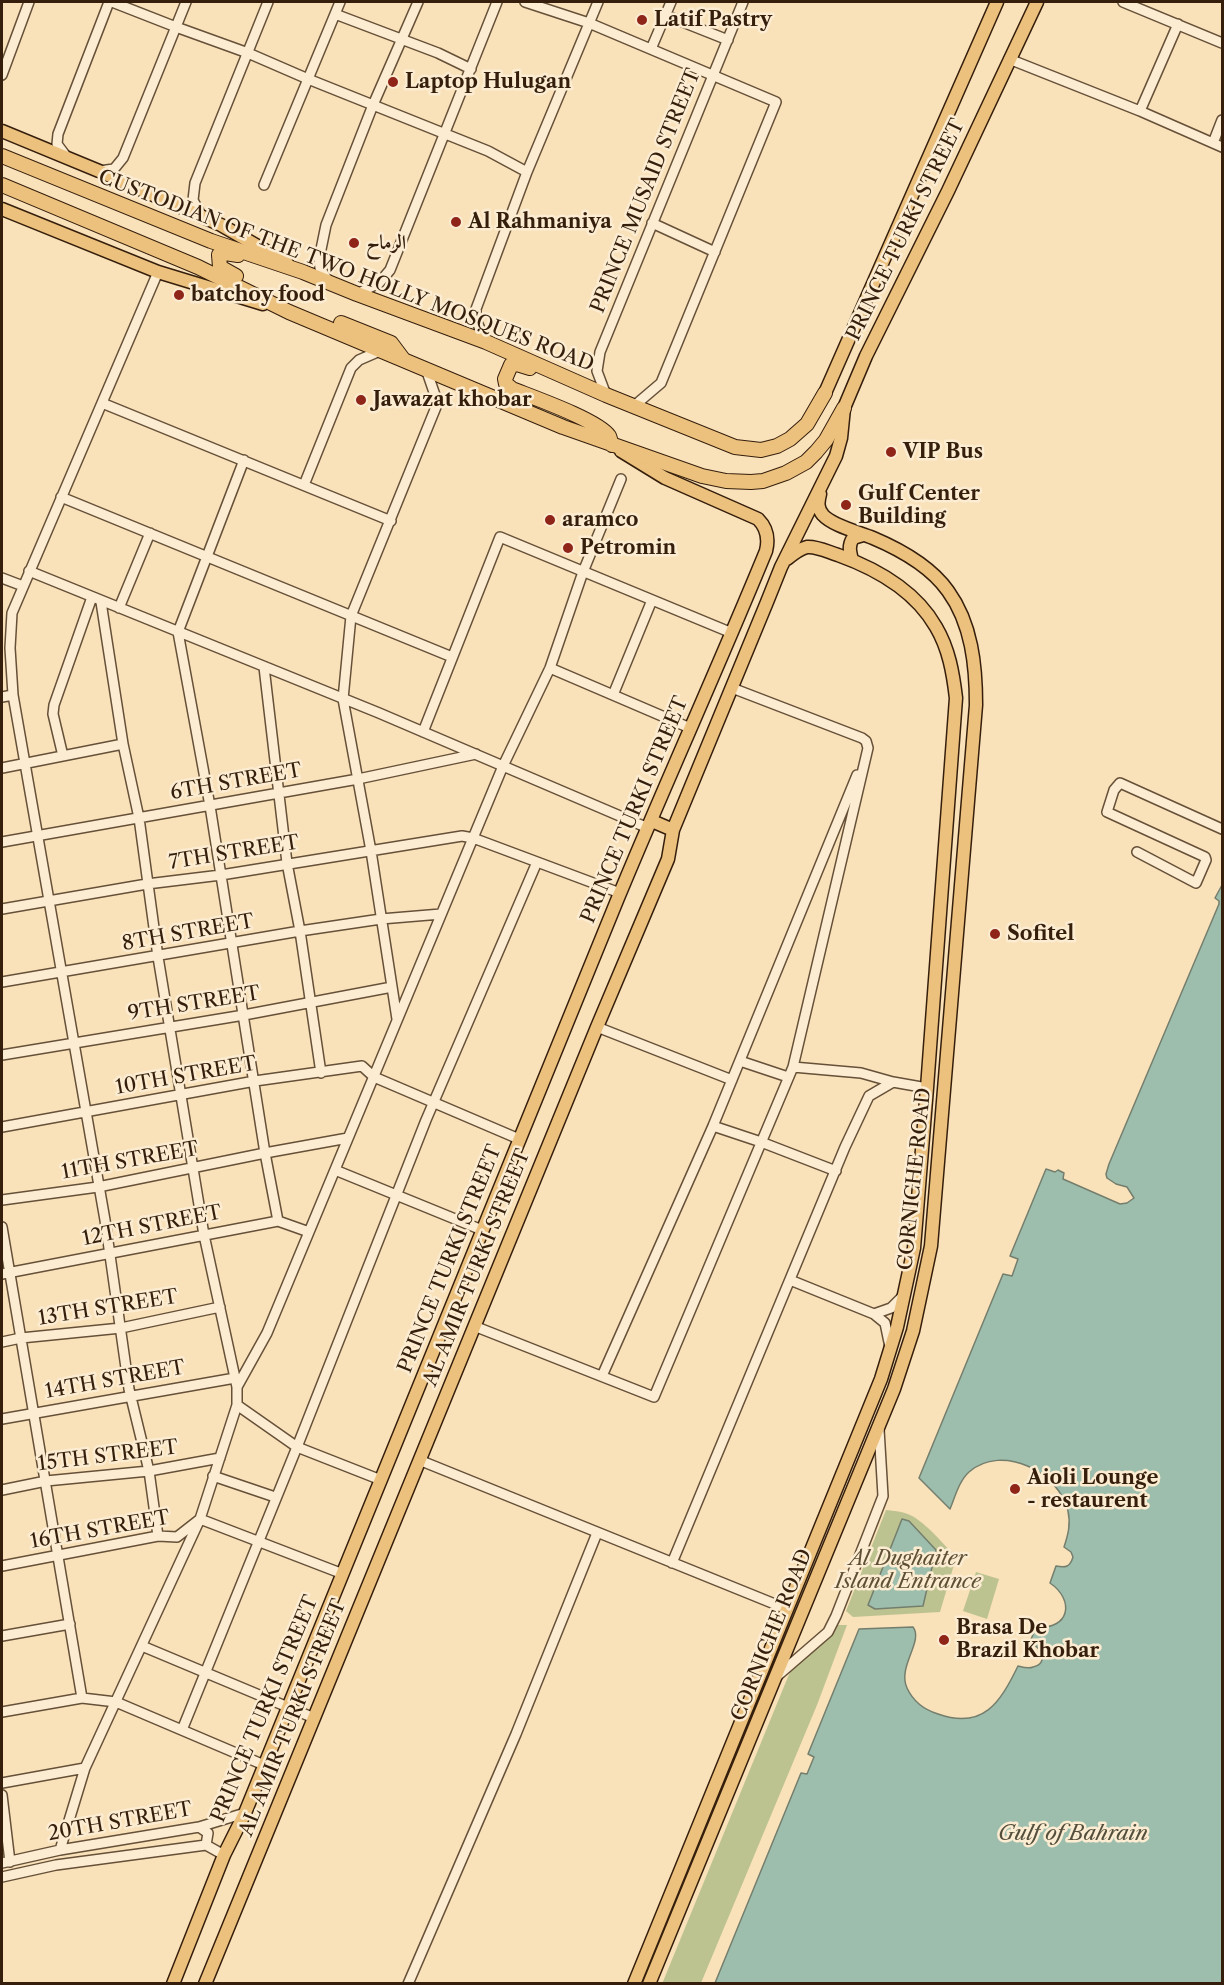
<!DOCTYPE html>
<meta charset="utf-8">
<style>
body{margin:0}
#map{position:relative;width:1224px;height:1985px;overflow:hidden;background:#f9e1ba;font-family:"Libre Caslon Text",serif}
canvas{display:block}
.frame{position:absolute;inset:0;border:3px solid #351f0c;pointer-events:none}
</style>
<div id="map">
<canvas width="1224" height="1985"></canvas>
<div class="frame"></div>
</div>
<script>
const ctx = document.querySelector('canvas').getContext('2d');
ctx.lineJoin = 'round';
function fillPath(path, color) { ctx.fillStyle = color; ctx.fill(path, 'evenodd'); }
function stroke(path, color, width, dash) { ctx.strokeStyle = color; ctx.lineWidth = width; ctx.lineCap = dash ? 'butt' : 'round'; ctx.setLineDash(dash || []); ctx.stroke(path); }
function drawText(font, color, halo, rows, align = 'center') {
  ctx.font = font + ' "Libre Caslon Text",Amiri,serif'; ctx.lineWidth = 5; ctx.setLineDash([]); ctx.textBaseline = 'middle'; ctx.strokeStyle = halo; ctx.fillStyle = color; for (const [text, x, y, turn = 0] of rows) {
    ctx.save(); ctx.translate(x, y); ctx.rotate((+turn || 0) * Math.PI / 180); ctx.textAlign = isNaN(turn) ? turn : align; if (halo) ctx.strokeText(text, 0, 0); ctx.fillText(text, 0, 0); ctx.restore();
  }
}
fillPath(new Path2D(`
 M886,1510C894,1511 902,1511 910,1515C924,1521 946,1546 956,1558L940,1612L853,1617L846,1611Z
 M976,1572L999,1579L987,1619L963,1611Z
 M836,1625H847L817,1705L701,1983L662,1984L792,1667Z`), '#bdc390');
const water = new Path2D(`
 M1222,885V1983H715L801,1773L807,1774L814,1757L808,1754L859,1629L913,1627C924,1641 897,1667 907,1688C913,1701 925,1710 938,1714C983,1730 1000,1703 1018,1666C1022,1667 1029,1669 1033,1667C1050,1663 1040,1647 1030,1642L1036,1627C1070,1630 1075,1600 1050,1583L1056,1566C1066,1568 1070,1567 1073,1557L1071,1552L1064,1547C1068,1535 1071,1524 1068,1511C1059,1472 1002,1443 969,1472C959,1481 955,1497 950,1509L919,1478L1003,1274L1012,1276L1018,1259L1010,1256L1046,1169L1055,1172L1058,1170L1064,1173L1063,1179L1120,1204L1127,1203L1134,1198L1127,1187L1116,1184L1107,1178L1106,1174L1109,1164L1219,904V901L1215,898Z
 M902,1519L909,1521L936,1550L923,1606L875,1609L868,1605Z`);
fillPath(water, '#9ebead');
stroke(water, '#747e6d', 1.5);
const minor = new Path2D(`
 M112,2L176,27L248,53L308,79L488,151L527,172
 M525,2L589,23L776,102L661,383L634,406
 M1123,2L1222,43
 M335,14L438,53L471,69
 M665,15L728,40
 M651,49L671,2
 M1009,59L1140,111L1222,147
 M2,75L29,2
 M1140,111L1178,24
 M1213,143L1222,120
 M66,156L57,144L58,134L109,2
 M99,171L114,169L123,158L186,2
 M264,185L340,2
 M202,217L193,200L195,183L268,2
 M652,223L715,252
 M329,282L320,268L319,259L326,225L373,105L418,2
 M357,294L379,283L390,270L497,2
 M486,342L476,320V309L527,172L598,2
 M606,395L597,371L600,352L743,2
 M102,403L391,521
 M244,460L178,632L210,806L265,1153L278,1221
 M304,485L351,368L359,360L382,350
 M61,497L452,657
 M29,571L379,713L648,828
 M2,578L23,586
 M101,602L123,744L139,818L158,957L204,1235L237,1387
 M119,608L150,533
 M264,667L287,863L300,931L321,1073
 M550,668L690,728
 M613,695L652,600
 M2,697L13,695
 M423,732L500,537L732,633
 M63,756L53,714L54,705L92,597
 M2,768L123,744
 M2,842L358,779L476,754
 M1137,852L1196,883L1206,860L1205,857L1107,812L1114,790L1120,783L1222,829
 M2,909L147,884L221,875L462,836L473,838L620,893
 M2,982L300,931L381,919L441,914
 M397,1019L371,851L343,699L351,616L436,407V398L426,369
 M597,1027L732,1080
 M2,1055L244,1015L392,987
 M740,1061L788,1077
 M793,1067L861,1073L893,1082
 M713,1126L761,1142L836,1171
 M2,1127L255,1081L362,1066L374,1077L519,1139
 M335,1170L482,1230
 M2,1200L98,1187L265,1153L348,1138
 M2,1227L82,1698L116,1702L264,1765
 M2,1274L278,1221L309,1232
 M790,1280L874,1314L885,1323L890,1347
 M874,1314L891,1308L903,1296
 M474,1326L654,1397L793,1067L868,748L866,741L862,738L732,688
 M2,1342L21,1338L121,1328L220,1307
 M602,1376L713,1126L857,775
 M237,1405L297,1447L381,1480
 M2,1419L235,1378
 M419,1460L787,1609
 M213,1476L275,1497
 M2,1490L46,1481L149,1471L220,1458
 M158,1536L149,1471L129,1389L105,1220L13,695L10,648L12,613L158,272
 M672,1563L845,1147L869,1096L893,1082L927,1088
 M2,1566L158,1536L177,1537L200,1519L343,1574
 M2,1636L70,1624
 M142,1646L314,1718
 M776,1677L828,1632L836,1616L883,1496L879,1429
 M2,1712L82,1698
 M182,1730L297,1447L426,1120L537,862
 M2,1783L85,1768
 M2,1795L10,1862
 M199,1827L208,1833L206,1845
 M60,1850L85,1768L200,1519L237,1405V1387L267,1333L503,766L550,668L583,572L621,479
 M2,1863L60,1850L199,1827L245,1813
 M2,1877L56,1865L206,1845L224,1855
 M408,1984L516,1734L597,1533`);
const major = new Path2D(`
 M2,131L99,171L221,225L287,263
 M2,209L158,272L263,304
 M825,393L997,2
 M852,560C850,552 848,546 853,538L863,535
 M652,821L673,830
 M173,1984L224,1855L245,1813C369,1508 493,1203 618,898C666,782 718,668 766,551C769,539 767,528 758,519L665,478L621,451
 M205,1984L597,1027L668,859L673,830L767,602L781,567L836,456L841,438L844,408L866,356L948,191L1037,2
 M634,1984L881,1379L897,1327L914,1248L927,1088L956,698C953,673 949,649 936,627C915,590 877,569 838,555C828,552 817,546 807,547C799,549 793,554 787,559
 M649,1984L894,1389L913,1331L931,1246L976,705C976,666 972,624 948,591C931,567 899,549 873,538C859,532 833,526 823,515C817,508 818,502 820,494`);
const highway = new Path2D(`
 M2,156L211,241L303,272L357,294L486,342L606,395L735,447L761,450L777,446L790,439L807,424L825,393
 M2,185L198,267L289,312L563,427L702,476L726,481L751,482L763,481L786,473L806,462L816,452L826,440L844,408
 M236,276L220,267L219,255L225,253L238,255
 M341,323L391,343L403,359
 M530,368L517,364L511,365L505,379L506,384L512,389C532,397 598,420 609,436C610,439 611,442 612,445`);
stroke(minor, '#665038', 12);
stroke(major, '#351f0c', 15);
stroke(highway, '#351f0c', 16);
stroke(minor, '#fbecd2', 9);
stroke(major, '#ecc07d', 12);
stroke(highway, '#ecc07d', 14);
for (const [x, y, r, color] of [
 [642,20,6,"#8f2418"],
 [393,82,6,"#8f2418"],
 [456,222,6,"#8f2418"],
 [354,243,6,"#8f2418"],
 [179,295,6,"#8f2418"],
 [361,400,6,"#8f2418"],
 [891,452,6,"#8f2418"],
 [846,505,6,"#8f2418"],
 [550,520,6,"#8f2418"],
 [568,548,6,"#8f2418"],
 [995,934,6,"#8f2418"],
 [1015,1489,6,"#8f2418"],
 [944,1640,6,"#8f2418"]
]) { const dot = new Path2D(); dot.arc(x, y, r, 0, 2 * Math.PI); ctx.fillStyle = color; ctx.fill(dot); stroke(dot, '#fbecd2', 2); }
drawText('bold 20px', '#351f0c', '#fbecd2', [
 ["Latif Pastry",654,20],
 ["Laptop Hulugan",405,82],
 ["Al Rahmaniya",468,222],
 ["الرماح",366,243],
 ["batchoy food",191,295],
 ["Jawazat khobar",373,400],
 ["VIP Bus",903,452],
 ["Gulf Center",858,494],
 ["Building",858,517],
 ["aramco",562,520],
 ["Petromin",580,548],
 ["Sofitel",1007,934],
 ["Aioli Lounge",1027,1478],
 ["- restaurent",1027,1501],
 ["Brasa De",956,1628],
 ["Brazil Khobar",956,1651]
], 'left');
drawText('20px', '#351f0c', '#fbecd2', [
 ["PRINCE MUSAID STREET",646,191,-68],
 ["PRINCE TURKI STREET",906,230,-64],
 ["CUSTODIAN OF THE TWO HOLLY MOSQUES ROAD",346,271,21],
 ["6TH STREET",236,782,-10],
 ["PRINCE TURKI STREET",635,810,-67],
 ["7TH STREET",234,853,-9],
 ["8TH STREET",188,933,-10],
 ["9TH STREET",194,1004,-9],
 ["10TH STREET",186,1076,-10],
 ["11TH STREET",130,1161,-10],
 ["CORNICHE ROAD",915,1179,-84],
 ["12TH STREET",152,1226,-11],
 ["PRINCE TURKI STREET",450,1259,-68],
 ["AL AMIR TURKI STREET",477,1268,-68],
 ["13TH STREET",108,1308,-9],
 ["14TH STREET",115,1380,-10],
 ["15TH STREET",108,1456,-7],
 ["16TH STREET",100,1530,-10],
 ["CORNICHE ROAD",772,1635,-68],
 ["PRINCE TURKI STREET",265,1709,-67],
 ["AL AMIR TURKI STREET",293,1718,-68],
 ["20TH STREET",120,1822,-10]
]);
drawText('italic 20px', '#5e5034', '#fbecd2', [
 ["Al Dughaiter",908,1559],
 ["Island Entrance",908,1582]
]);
drawText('italic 21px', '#544f3c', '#fbecd2', [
 ["Gulf of Bahrain",1073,1834]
]);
</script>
